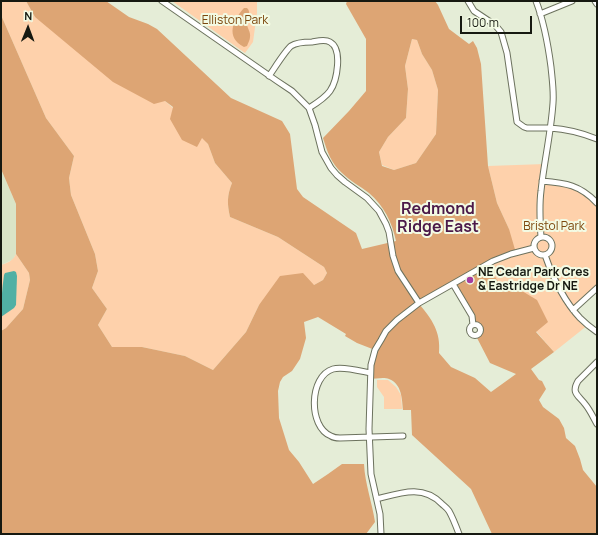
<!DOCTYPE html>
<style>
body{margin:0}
#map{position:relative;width:598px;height:535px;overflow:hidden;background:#e5edd7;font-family:Manrope,sans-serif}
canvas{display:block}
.frame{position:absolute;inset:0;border:2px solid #161911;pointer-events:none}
.north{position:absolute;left:8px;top:8px;width:40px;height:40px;-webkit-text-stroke:3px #f3fbe4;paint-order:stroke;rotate:1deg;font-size:11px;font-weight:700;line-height:16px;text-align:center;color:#161911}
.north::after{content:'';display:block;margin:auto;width:14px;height:18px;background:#161911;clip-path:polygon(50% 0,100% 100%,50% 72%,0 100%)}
.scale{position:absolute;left:460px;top:16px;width:72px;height:18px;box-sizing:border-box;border:2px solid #161911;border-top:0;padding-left:5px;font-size:12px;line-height:14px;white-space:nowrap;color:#161911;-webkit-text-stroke:3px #f3fbe4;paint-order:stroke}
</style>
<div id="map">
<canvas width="598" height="535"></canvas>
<div class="frame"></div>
<div class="north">N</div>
<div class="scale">100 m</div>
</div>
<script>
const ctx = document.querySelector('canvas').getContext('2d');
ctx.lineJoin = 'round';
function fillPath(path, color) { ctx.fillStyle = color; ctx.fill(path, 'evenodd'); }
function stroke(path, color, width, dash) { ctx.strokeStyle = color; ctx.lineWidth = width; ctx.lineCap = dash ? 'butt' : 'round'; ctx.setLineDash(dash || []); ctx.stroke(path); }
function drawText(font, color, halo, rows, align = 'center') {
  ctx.font = font + ' Manrope,sans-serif'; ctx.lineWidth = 4; ctx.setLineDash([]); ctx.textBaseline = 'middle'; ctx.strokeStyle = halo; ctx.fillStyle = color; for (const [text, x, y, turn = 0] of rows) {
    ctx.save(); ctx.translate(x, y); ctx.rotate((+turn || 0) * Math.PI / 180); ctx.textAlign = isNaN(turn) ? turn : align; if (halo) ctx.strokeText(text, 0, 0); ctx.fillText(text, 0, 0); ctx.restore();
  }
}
fillPath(new Path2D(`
 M1,169L16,204V254L14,258L12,260L1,265Z`), '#dae4c7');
fillPath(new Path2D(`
 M1,1H26L35,17L165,101L173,108L171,119L202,137L208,144L215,163L232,183C227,196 227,203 230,217L278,237L324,267L327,273L323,280L314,285L259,305L246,332L213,370L185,356L142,347H112L98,325L107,309L92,288L98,271L95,254L71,195L69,178L74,156L46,118L1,15Z
 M172,1H257V13L253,42L245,53Z
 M412,39L417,40L422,54L432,70L438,90L436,134L416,163L394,170L382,165L379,152L388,137L406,118L408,89L405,66Z
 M545,164L542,181L567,184L597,203V288L573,310L588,325L554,352C529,324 508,295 486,265L509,229L497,203L488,166Z
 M16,254L29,273L30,280L23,309L6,328L1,331V265C7,263 13,261 16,254Z
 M377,380H388L396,387L401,395L402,409H384V397L377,387Z`), '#fed1ab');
fillPath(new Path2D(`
 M26,1H106L129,17L148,24L157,29L231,98L282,121L290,134L297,189L303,197L356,233L362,249L396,241C392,222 384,206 369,193C360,186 350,181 342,173C331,163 327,151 323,138L349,111L366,91V39L346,4L347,1H435L438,5L449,29L469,44L473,41L477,48L481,64L488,166L497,203L509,229L516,253L487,265L504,290L512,285L537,300L548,322L536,332L554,352L531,369L539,380L542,381L546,389L539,400L543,407L559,419L564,428L566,438L575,446L580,459L583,470L597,487V534H492L471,489L412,435L411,410H403C402,399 402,384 389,379C384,377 375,379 370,379L375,350L357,343L345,336L346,334L318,317L304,322L306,338L300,359L292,371L283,377L280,382L278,391L279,418L289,450L299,462L313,484L328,474L342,464H364C365,484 372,502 375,522L366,534H1V331L6,328L23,309L30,280L29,273L16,254V204L1,169V15L46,118L74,156L69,178L71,195L95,254L98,271L92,288L107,309L98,325L112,347H142L185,356L213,370L246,332L259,305L280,276L303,273L314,285L323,280L327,273L324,267L278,237L230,217C227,203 227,196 232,183L215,163L208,144L202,138L197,147L182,140L170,119L173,107L165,101L154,104L113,82L35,17ZM412,39L417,40L422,54L432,70L438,90L436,134L416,163L394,170L382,166L379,152L388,137L406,118L408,89L405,66ZM453,284L473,322L475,325L480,328V332L476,336L490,363L516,374L491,392L475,378L451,367L439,353C441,332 432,319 419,304Z
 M244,8H247C252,13 247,17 247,24C247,28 251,32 250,37C250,40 248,43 247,46L244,47C225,37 233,20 244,8Z`), '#dda574');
fillPath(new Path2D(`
 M14,271L16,272L17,276L16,305L14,308L1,317C1,303 2,289 4,275L5,273Z`), '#51b0a4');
const minor = new Path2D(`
 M162,1L277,81L292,91L309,108L315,125L322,152L331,168L337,175L345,182L367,198L379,211L386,224L389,232L393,256L398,271L419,303
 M468,1L474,11L495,25L501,32L507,53L517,122L524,127L527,128C535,128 542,128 550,128C566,129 582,133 597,139
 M536,1C544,22 548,44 551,67C552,78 554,91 553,103C551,133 544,162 541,191C539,206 540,222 541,237
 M595,1L597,4
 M540,14L572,1
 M269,76C274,69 285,51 291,46C297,42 305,42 312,42C318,41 325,39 330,42C343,49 337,81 330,91C325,98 317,103 309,108
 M542,181C566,183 580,185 597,203
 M534 246a9 9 0 1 1 18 0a9 9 0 1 1-18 0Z
 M545,255C553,278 563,300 580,318C585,323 591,328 597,332
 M453,284L472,316L473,325
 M573,310L597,288
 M469.5 330a5.5 5.5 0 1 1 11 0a5.5 5.5 0 1 1-11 0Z
 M597,362L578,381C571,393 578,395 585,404C590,410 593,417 597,424
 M370,373C360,371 343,366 333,369C309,376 308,427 331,436C334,438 337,438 340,438L403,436
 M377,499C400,493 423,484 442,504C444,506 447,508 449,511C453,518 456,526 459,534
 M381,534L380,514L371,474L369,429L371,365L375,350L381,340L386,331L397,320L419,303L493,261L511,254L534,248`);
stroke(minor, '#6c725e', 7);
stroke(minor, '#fff', 5);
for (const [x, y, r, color] of [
 [470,280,4,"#a43da0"]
]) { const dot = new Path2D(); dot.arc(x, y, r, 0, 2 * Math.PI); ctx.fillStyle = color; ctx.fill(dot); stroke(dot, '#f3fbe4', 1.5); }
drawText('12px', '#7c470d', '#f3fbe4', [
 ["Elliston Park",235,21],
 ["Bristol Park",554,227]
]);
drawText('bold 12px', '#161911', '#f3fbe4', [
 ["NE Cedar Park Cres",478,273],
 ["& Eastridge Dr NE",478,287]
], 'left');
drawText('bold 16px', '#4b1949', '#f3fbe4', [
 ["Redmond",438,210],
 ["Ridge East",438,228]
]);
</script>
